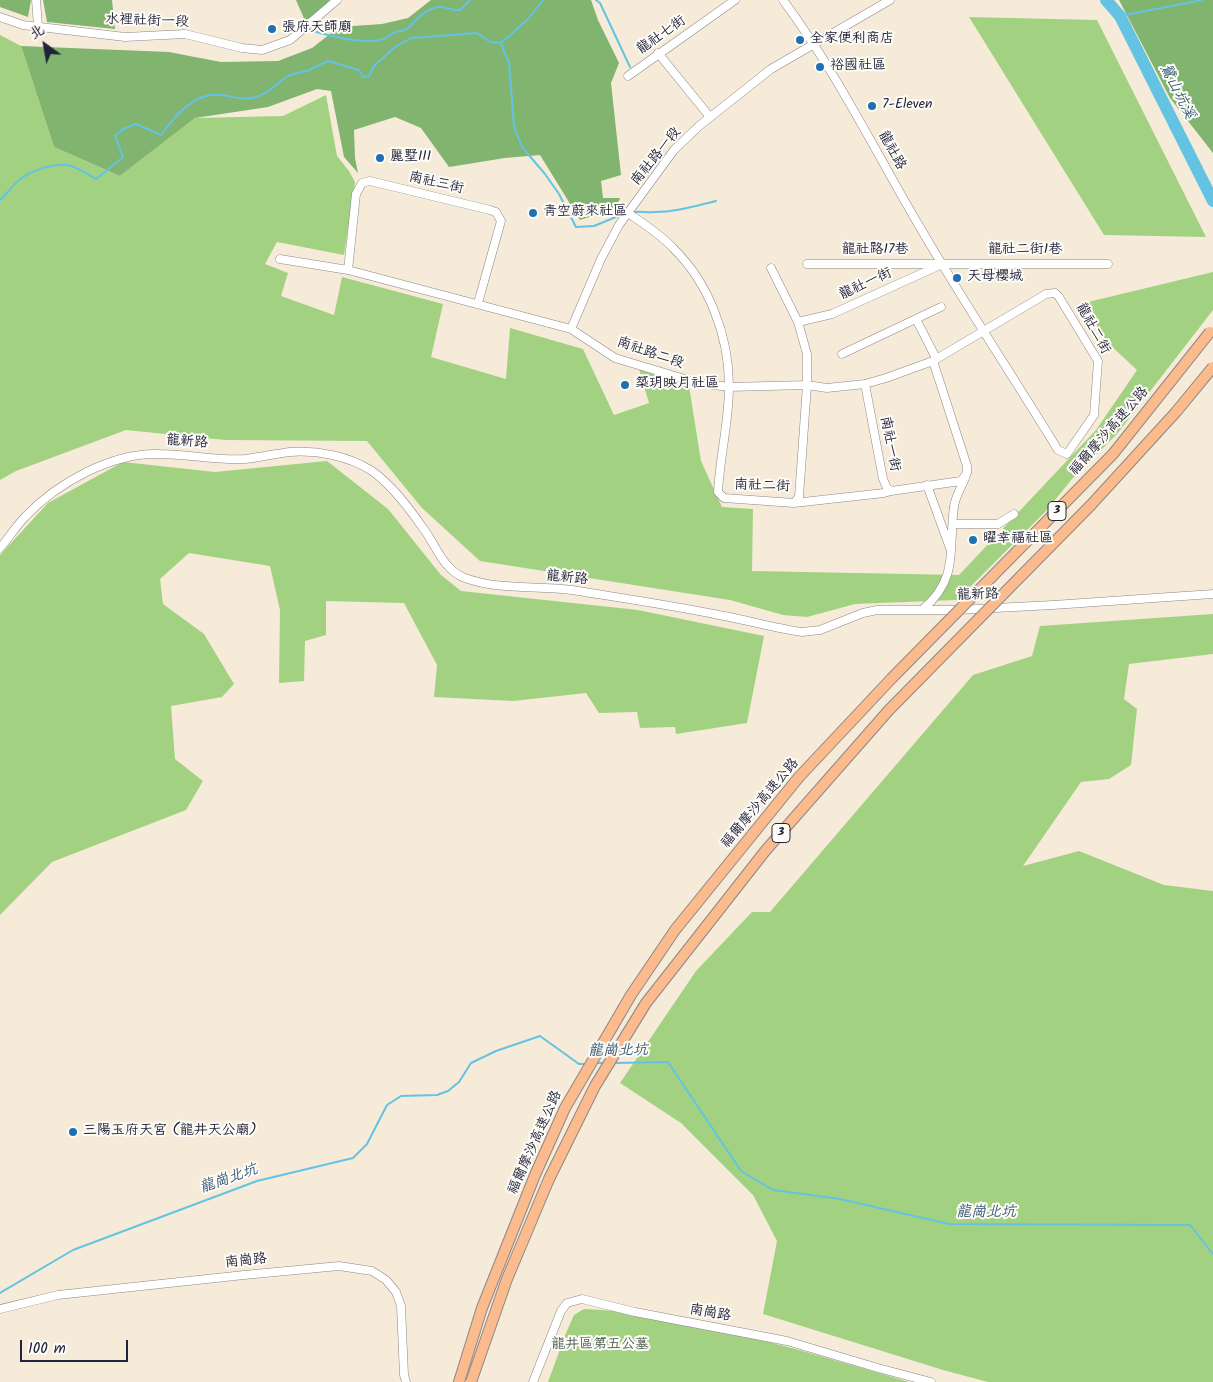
<!DOCTYPE html>
<meta charset="utf-8">
<style>
body{margin:0}
#map{position:relative;width:1213px;height:1382px;overflow:hidden;background:#f6ebd8;font-family:Kalam,"LXGW WenKai TC",sans-serif}
canvas{display:block}
.north{position:absolute;left:20px;top:20px;width:50px;height:50px;-webkit-text-stroke:4px #fdfcf7;paint-order:stroke;rotate:328deg;font-size:14px;font-weight:700;line-height:20px;text-align:center;color:#22223b}
.north::after{content:'';display:block;margin:auto;width:18px;height:22px;background:#22223b;clip-path:polygon(50% 0,100% 100%,50% 72%,0 100%)}
.scale{position:absolute;left:20px;top:1340px;width:108px;height:22px;box-sizing:border-box;border:2px solid #22223b;border-top:0;padding-left:6px;font-size:15px;line-height:18px;white-space:nowrap;color:#22223b;-webkit-text-stroke:4px #fdfcf7;paint-order:stroke}
</style>
<div id="map">
<canvas width="1213" height="1382"></canvas>
<div class="north">北</div>
<div class="scale">100 m</div>
</div>
<script>
const ctx = document.querySelector('canvas').getContext('2d');
ctx.lineJoin = 'round';
function fillPath(path, color) { ctx.fillStyle = color; ctx.fill(path, 'evenodd'); }
function stroke(path, color, width, dash) { ctx.strokeStyle = color; ctx.lineWidth = width; ctx.lineCap = dash ? 'butt' : 'round'; ctx.setLineDash(dash || []); ctx.stroke(path); }
function drawText(font, color, halo, rows, align = 'center') {
  ctx.font = font + ' Kalam,"LXGW WenKai TC",sans-serif'; ctx.lineWidth = 4; ctx.setLineDash([]); ctx.textBaseline = 'middle'; ctx.strokeStyle = halo; ctx.fillStyle = color; for (const [text, x, y, turn = 0] of rows) {
    ctx.save(); ctx.translate(x, y); ctx.rotate((+turn || 0) * Math.PI / 180); ctx.textAlign = isNaN(turn) ? turn : align; if (halo) ctx.strokeText(text, 0, 0); ctx.fillText(text, 0, 0); ctx.restore();
  }
}
fillPath(new Path2D(`
 M969,17L1097,20L1206,237L1104,235Z
 M0,35L21,46L54,147L120,176L195,118L283,116L326,95L337,156L349,171L355,182L344,255L277,242L265,264L288,273L281,296L334,315L342,277L443,304L431,357L506,379L510,328L583,349L614,415L649,403L639,369L689,386L701,461L722,507L753,509L752,571L959,575L1096,430L1137,370L1107,342L1097,326L1088,302L1213,272V310L1117,434L1072,479L1046,511L957,600L855,604L807,617L783,615L730,600L480,561L422,508L367,441L225,440L126,430L16,471L0,480Z
 M327,461L388,509L441,575L461,591L638,610L764,636L747,723L676,734L675,727L640,728L637,712L599,713L586,693L513,701L434,697L437,665L404,603L326,601V635L305,641L304,681L279,683L280,610L270,566L189,553L160,579L163,604L204,634L234,684L222,697L171,706L175,759L203,781L186,810L52,862L0,915V555L48,503L123,462L215,472Z
 M1213,614V654L1129,664L1124,699L1137,709L1131,765L1109,779L1081,782L1023,866L1079,851L1164,885L1213,891V1382H988L943,1370L763,1314L777,1241L753,1195L681,1123L620,1083L696,971L752,912H770L973,675L1032,656L1040,626Z
 M584,1309C621,1310 657,1317 693,1324C766,1339 838,1361 909,1382H548L566,1333L574,1315Z`), '#a2d281');
fillPath(new Path2D(`
 M0,0H31L28,17L0,7Z
 M43,0H112L115,29L47,22Z
 M296,0H330L306,23Z
 M431,0H591L598,20L619,63L611,83L621,175L601,181L603,198H620L616,208L580,220L540,155L505,158L449,167L421,128L395,117L354,130L355,158L358,173L344,157L331,91L317,89L268,107L195,118L120,176L54,147L21,46L169,52L221,62L278,61L312,48L339,27L382,24L408,18Z
 M1119,0H1213V153L1170,98Z`), '#81b46f');
stroke(new Path2D(`
 M596,0L600,3L630,67
 M1120,16L1202,0
 M305,32L310,30C330,36 363,45 383,39C388,38 391,33 396,32C400,30 404,32 407,29C417,19 424,10 438,7C446,6 452,11 460,10L470,0
 M501,44L509,63L514,126L522,147L545,174L559,194L576,227L594,226L621,215
 M0,200C7,194 12,186 19,180C30,171 53,163 67,165C77,167 88,174 96,179L123,157L115,136L123,129L136,124L161,135C175,116 195,91 222,95C232,96 242,101 252,98C267,95 276,84 288,76C294,73 301,72 307,71C314,68 321,64 328,61L359,70L363,77L369,76L374,66L395,47L411,38L477,33L490,42L501,43L528,19L543,0
 M635,212C642,211 648,213 654,212C676,212 695,206 716,201
 M594,1063H605
 M614,1063L668,1062L741,1171L773,1190L840,1199L949,1224L1190,1225L1213,1254
 M0,1293L73,1250L257,1181L353,1158L367,1144L387,1105L401,1096L437,1095L448,1091L459,1082L471,1063L496,1051L540,1036L579,1064H587`), '#64c3e2', 2);
stroke(new Path2D(`
 M1106,0L1120,16L1213,201`), '#64c3e2', 12);
const minor = new Path2D(`
 M36,0L38,26
 M0,17L23,25L125,37L185,34L242,48L262,50L290,40L337,0
 M658,53L710,117
 M628,76L735,0
 M628,213C644,224 660,234 673,248C709,283 729,336 729,386C729,421 720,456 718,492L724,498L794,503L799,497L807,385V354L798,322L771,268
 M280,259L348,270L571,329L615,358L698,383L729,387L807,385L827,388L865,384L886,378L933,361L1046,294L1055,293L1059,297L1098,361L1094,415L1067,454L1058,450C1012,375 963,301 918,224C874,149 835,70 783,0
 M807,264H1108
 M348,270L356,194L362,183L370,181L490,210L496,212L501,221L478,303
 M916,319L936,358
 M798,322L832,314L938,266
 M571,329L601,259L619,225L674,150L699,126L771,69L890,0
 M842,354L941,307
 M865,384L883,479L887,488L891,491L961,481L967,473V466L933,361
 M927,485L951,551
 M794,503L884,493L891,491
 M953,524H998L1014,514
 M0,548C9,538 16,526 25,517C57,483 112,452 160,454C186,454 220,461 245,459C260,457 275,454 290,452C317,450 349,456 372,471C392,485 409,508 423,528C436,545 443,570 465,578C502,591 535,585 572,590C621,598 670,605 719,615C747,620 774,628 802,632L820,630L863,613L877,610H957L1053,605L1213,594
 M923,609C960,578 948,547 954,507C955,497 961,488 965,478
 M0,1309L58,1295L244,1275L339,1266L372,1271L386,1280L396,1292L401,1306L404,1375L406,1382
 M533,1382L561,1311L567,1303L582,1299L635,1312L787,1341L878,1368L931,1382`);
const highway = new Path2D(`
 M459,1382L482,1308L535,1175L565,1108L631,995L675,930L799,777L892,678`);
stroke(minor, '#8c868a', 9);
stroke(highway, '#8c868a', 12);
stroke(minor, '#fff', 8);
stroke(highway, '#fbbb8d', 10);
const highwayBridge = new Path2D(`
 M892,678L1113,454L1210,332
 M471,1382L507,1279L549,1179L595,1086L646,1003L766,850L889,710L1091,505L1176,412L1213,367`);
stroke(highwayBridge, '#8c868a', 12, []);
stroke(highwayBridge, '#fbbb8d', 10);
for (const [x, y, r, color] of [
 [272,29,5,"#1f6fb2"],
 [800,40,5,"#1f6fb2"],
 [820,67,5,"#1f6fb2"],
 [872,106,5,"#1f6fb2"],
 [380,158,5,"#1f6fb2"],
 [533,213,5,"#1f6fb2"],
 [957,278,5,"#1f6fb2"],
 [625,385,5,"#1f6fb2"],
 [973,540,5,"#1f6fb2"],
 [73,1132,5,"#1f6fb2"]
]) { const dot = new Path2D(); dot.arc(x, y, r, 0, 2 * Math.PI); ctx.fillStyle = color; ctx.fill(dot); stroke(dot, '#fdfcf7', 2); }
for (const [x, y, w] of [
 [1057,511,18],
 [781,833,18]
]) { const box = new Path2D(); box.roundRect(x - w / 2, y - 9.5, w, 19, 4); ctx.fillStyle = '#fdfcf7'; ctx.fill(box); stroke(box, '#22223b', 1); }
drawText('bold 12px', '#22223b', null, [
 ["3",1057,511],
 ["3",781,833]
]);
drawText('14px', '#22223b', '#fdfcf7', [
 ["水裡社街一段",147,22,2],
 ["龍社七街",662,36,-35],
 ["龍社路",891,151,61],
 ["南社路一段",657,157,-51],
 ["南社三街",436,184,13],
 ["龍社路17巷",875,251],
 ["龍社二街1巷",1025,251],
 ["龍社一街",866,285,-25],
 ["龍社二街",1092,329,61],
 ["南社路二段",650,354,19],
 ["福爾摩沙高速公路",1110,432,-49],
 ["龍新路",187,443,4],
 ["南社一街",889,444,79],
 ["南社二街",762,487,2],
 ["龍新路",567,579,6],
 ["龍新路",978,596,-2],
 ["福爾摩沙高速公路",761,804,-50],
 ["福爾摩沙高速公路",536,1143,-66],
 ["南崗路",246,1262,-6],
 ["南崗路",710,1314,10]
]);
drawText('14px', '#22223b', '#fdfcf7', [
 ["張府天師廟",282,29],
 ["全家便利商店",810,40],
 ["裕國社區",830,67],
 ["7-Eleven",882,106],
 ["麗墅III",390,158],
 ["青空蔚來社區",543,213],
 ["天母櫻城",967,278],
 ["築玥映月社區",635,385],
 ["曜幸福社區",983,540],
 ["三陽玉府天宮 (龍井天公廟)",83,1132]
], 'left');
drawText('14px', '#4f6054', '#fdfcf7', [
 ["龍井區第五公墓",600,1346]
]);
drawText('italic 15px', '#395a75', '#fdfcf7', [
 ["鷺山坑溪",1176,92,63],
 ["龍崗北坑",618,1052,-1],
 ["龍崗北坑",229,1180,-19],
 ["龍崗北坑",986,1213]
]);
</script>
